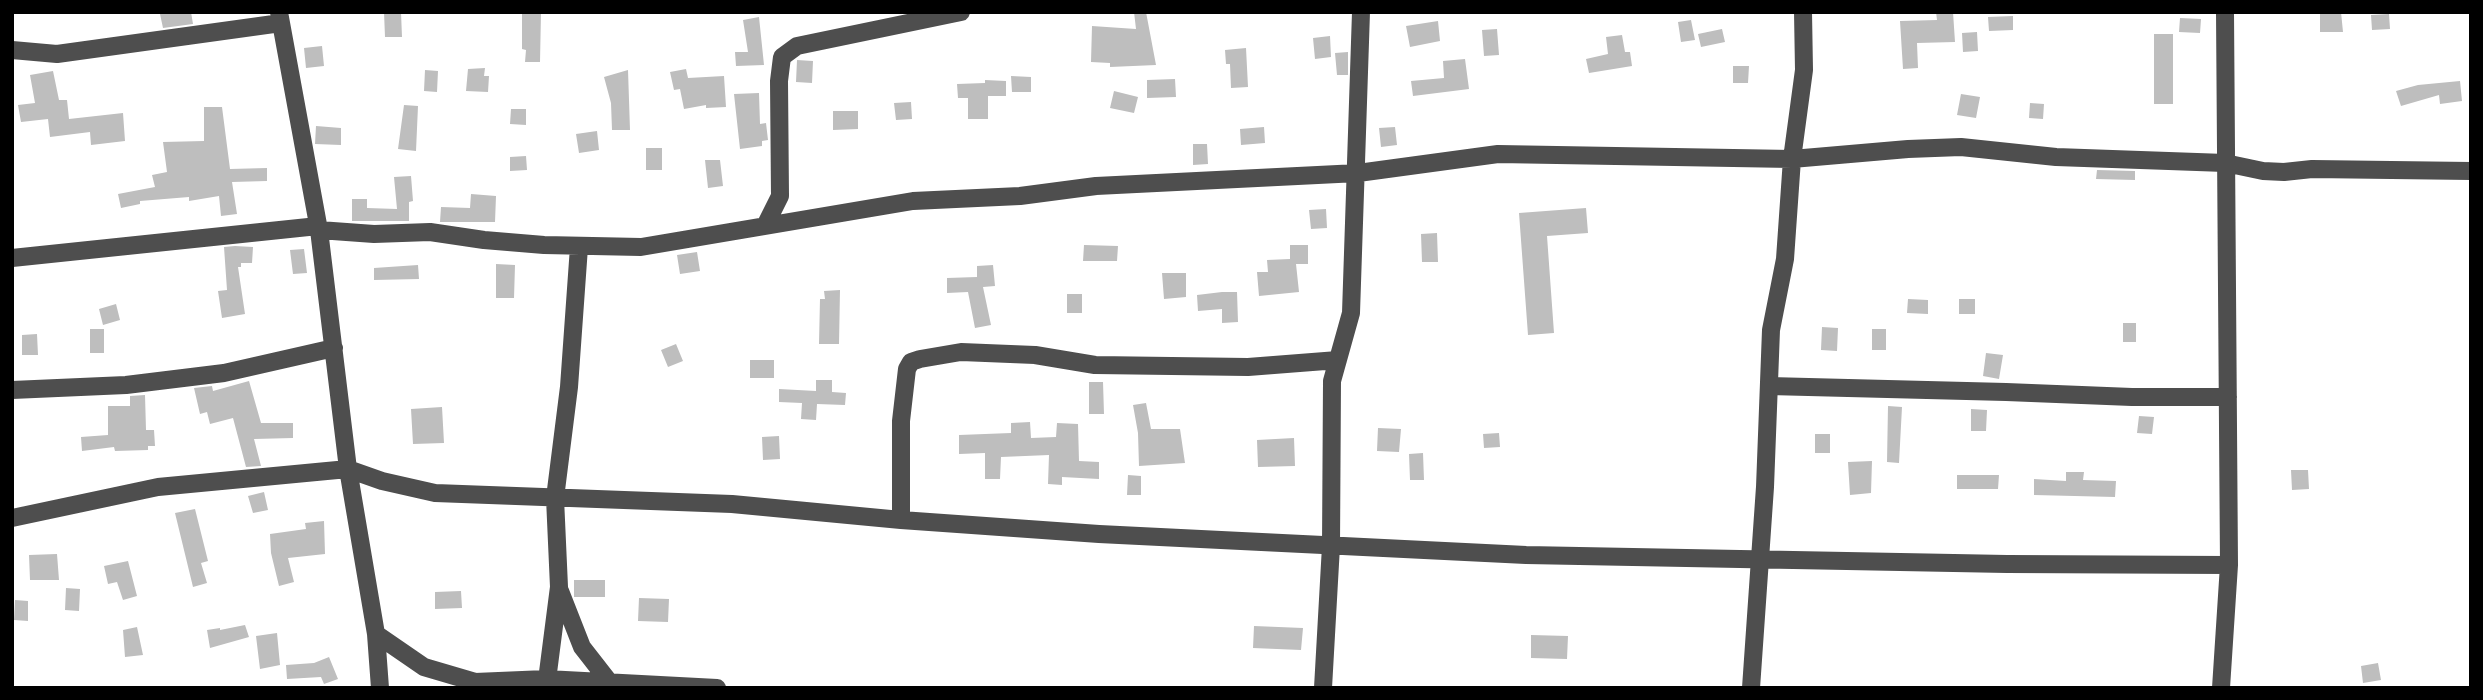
<!DOCTYPE html>
<style>
body{margin:0}
#map{position:relative;width:2483px;height:700px;overflow:hidden;background:#fff;font-family:Raleway,sans-serif}
canvas{display:block}
.frame{position:absolute;inset:0;border:14px solid #000;pointer-events:none}
</style>
<div id="map">
<canvas width="2483" height="700"></canvas>
<div class="frame"></div>
</div>
<script>
const ctx = document.querySelector('canvas').getContext('2d');
ctx.lineJoin = 'round';
function fillPath(path, color) { ctx.fillStyle = color; ctx.fill(path, 'evenodd'); }
function stroke(path, color, width, dash) { ctx.strokeStyle = color; ctx.lineWidth = width; ctx.lineCap = dash ? 'butt' : 'round'; ctx.setLineDash(dash || []); ctx.stroke(path); }
fillPath(new Path2D(`
 M169,12H191L193,24L163,28L160,14Z
 M384,12H401L402,37H385Z
 M522,12H541L540,62H525L526,50L522,49Z
 M1134,12H1146L1156,65L1110,67V63L1091,62L1092,26L1136,29Z
 M1936,12H1953L1955,42L1917,43L1918,68L1903,69L1900,21L1937,20Z
 M2320,12H2341L2343,32H2320Z
 M2389,14L2390,29L2372,30L2371,15Z
 M2013,16V30L1989,31L1988,17Z
 M759,17L764,65L736,66L735,52H748L743,20Z
 M2180,18L2201,19L2200,33L2179,32Z
 M1691,20L1695,40L1681,42L1678,22Z
 M1438,21L1440,41L1410,47L1406,26Z
 M1497,29L1499,55L1484,56L1482,30Z
 M1722,29L1725,42L1701,47L1698,34Z
 M1977,32L1978,51L1963,52L1962,33Z
 M2154,34H2173V104H2154Z
 M1622,35L1625,52H1630L1632,66L1589,73L1586,59L1608,54L1606,37Z
 M1330,36L1331,57L1315,59L1313,38Z
 M322,46L324,66L306,68L304,48Z
 M1246,48L1248,87L1231,88L1230,64H1226L1225,50Z
 M1348,52V75H1337L1335,53Z
 M1465,59L1469,89L1413,96L1411,81L1444,78L1443,61Z
 M797,60L813,61L812,83L796,82Z
 M1733,66H1749L1748,83H1733Z
 M485,68L484,76H489L488,92L466,91L468,69Z
 M686,69L688,78L724,76L726,107L706,108V105L684,109L680,89L674,90L670,72Z
 M425,70L438,71L437,92L424,91Z
 M628,70L630,130H612L611,103L604,77Z
 M53,71L59,100H67L69,119L123,113L125,141L91,145L90,132L50,137L48,119L21,122L18,105L35,103L30,75Z
 M1011,76L1031,77V92H1012Z
 M1175,79L1176,97L1147,98V80Z
 M985,80L1006,81V96H988V119H968V98H958L957,84L985,83Z
 M2460,81L2462,101L2440,104L2439,95L2401,106L2396,91L2418,85Z
 M1114,91L1138,97L1134,113L1110,108Z
 M759,93L760,124L766,123L768,140L762,141V146L740,149L734,94Z
 M1961,94L1980,97L1976,118L1957,115Z
 M911,102L912,119L896,120L894,103Z
 M2030,103L2044,104L2043,119L2029,118Z
 M404,105L418,106L416,151L398,149Z
 M204,107H222L230,169L267,168V181L232,182L237,214L221,216L219,196L189,201V197L140,201V204L121,208L118,194L155,187L152,175L167,172L163,142L204,141Z
 M511,109H526V125L510,124Z
 M833,111H858V129L833,130Z
 M316,126L341,128V145L315,144Z
 M1264,127L1265,143L1241,145L1240,129Z
 M1395,127L1397,145L1381,147L1379,128Z
 M597,131L599,150L579,153L576,134Z
 M1193,144H1207L1208,164L1193,165Z
 M646,148H662V170H646Z
 M526,156L527,170L510,171V157Z
 M705,160H720L723,186L708,188Z
 M2097,170L2135,171V180L2096,179Z
 M411,176L413,201L409,202V221H352V199H367V208L397,209L394,177Z
 M471,194L496,196L495,222H440L441,207L470,208Z
 M1586,208L1588,233L1547,236L1554,333L1528,335L1519,213Z
 M1326,209L1327,228L1311,229L1309,210Z
 M1437,233L1438,262H1422L1421,234Z
 M1084,245L1118,246L1117,261H1083Z
 M1290,245H1308V264H1296L1299,292L1259,296L1257,272H1268L1267,260L1290,259Z
 M235,246L253,247L252,263H241V267H238L245,314L222,318L218,291L227,290L224,247Z
 M304,249L307,273L293,274L290,250Z
 M697,252L700,271L680,274L677,255Z
 M496,264L515,265L514,298H496Z
 M418,265L419,279L374,280V268Z
 M993,265L995,286L983,287L991,325L975,328L968,292L947,293V278L977,277V266Z
 M1162,273H1186V297L1164,299Z
 M840,290L839,344H819L820,299H825L824,291Z
 M1222,292H1237L1238,322L1222,323V309L1198,311L1197,295Z
 M1067,294H1082V313H1067Z
 M1908,299L1928,300V314L1907,313Z
 M1959,299H1975V314H1959Z
 M116,304L120,320L103,325L99,309Z
 M2123,323H2136V342H2123Z
 M1822,327L1838,328L1837,351L1821,350Z
 M90,329H104V353H90Z
 M1872,329H1886V350H1872Z
 M37,334L38,355H22V335Z
 M676,344L683,361L668,367L661,350Z
 M1986,353L2003,355L1999,379L1983,376Z
 M750,360H774V378H750Z
 M816,380H832V392L846,393L845,405L817,404L816,420L801,419L802,403L779,402V389L816,391Z
 M249,381L261,423H293V438L254,439L261,466L246,467L233,418L210,424L207,412L200,414L194,388L212,386L213,391Z
 M1089,382H1103L1104,414H1089Z
 M145,395L146,430H154L155,446H148V450L115,451L114,447L82,451L81,437L108,435V406H130V396Z
 M1146,403L1151,429H1180L1185,463L1139,466L1138,433L1133,405Z
 M1888,406L1902,407L1899,463L1887,462Z
 M442,407L444,443L413,444L411,409Z
 M1971,409L1987,410L1986,431H1971Z
 M2139,416L2154,417L2152,434L2137,433Z
 M1030,422L1031,438L1056,437L1057,423L1078,424L1079,461L1099,462V479L1062,477V485L1048,484L1049,455L1001,457L1000,479H985V453L959,454V435L1011,433V423Z
 M1378,428L1401,429L1399,452L1377,451Z
 M1499,433L1500,447L1484,448L1483,434Z
 M1815,434H1830V453H1815Z
 M779,436L780,459L763,460L762,437Z
 M1294,438L1295,466L1258,467L1257,440Z
 M1423,453L1424,480H1410L1409,454Z
 M1872,461L1871,493L1850,495L1848,462Z
 M2291,470H2308L2309,489L2292,490Z
 M2066,472H2084L2083,480L2116,481L2115,497L2034,495V479L2066,481Z
 M1128,475L1141,476V495H1127Z
 M1957,475H1999L1998,489H1957Z
 M264,492L268,510L253,513L248,496Z
 M195,509L208,561L201,563L207,583L193,587L175,513Z
 M324,521L325,554L288,558L294,582L279,586L271,553L270,534L306,529L305,523Z
 M57,554L59,580H30L29,555Z
 M128,561L137,596L123,600L117,582L108,584L104,566Z
 M574,580H605V597H574Z
 M66,588L80,589L79,611L65,610Z
 M461,591L462,608L435,609V592Z
 M639,598L669,599L668,622L638,621Z
 M15,600L28,601V621L14,620Z
 M245,625L249,637L210,648L207,630L220,628V630Z
 M1254,626L1303,628L1301,650L1253,648Z
 M137,627L143,655L125,657L123,630Z
 M277,633L280,665L260,669L256,636Z
 M1531,635L1568,636L1567,659L1531,658Z
 M329,657L338,679L324,684L321,677L287,679L286,665L314,663Z
 M2378,663L2381,680L2363,683L2361,666Z`), '#bebebe');
stroke(new Path2D(`
 M279,12L319,230L348,469L376,634L380,688
 M12,50L57,54L281,23
 M765,226L780,196L779,81L782,57L797,46L961,12
 M319,230L374,234L430,232L484,240L544,245L641,247L913,201L1020,196L1096,186L1358,173L1498,154L1792,159L1908,149L1961,147L2056,157L2225,163L2263,171L2284,172L2312,169L2471,171
 M12,258L318,226
 M1769,386L2006,392L2132,397H2228
 M12,390L126,385L224,373L334,348
 M12,518L158,487L348,469L382,481L435,493L732,504L901,520L1099,534L1526,555L2007,564L2229,565
 M901,520V421L907,369L911,362L920,359L961,352L1035,355L1095,365L1248,367L1338,360
 M560,591L582,647L614,688
 M376,634L424,667L475,682L546,679L717,688
 M546,688L559,587L555,498L569,387L579,247
 M1323,688L1331,546L1332,381L1351,313L1361,12
 M1751,688L1765,487L1771,330L1785,259L1792,159L1804,70L1803,12
 M2221,688L2229,565L2225,12`), '#4e4e4e', 18);
</script>
